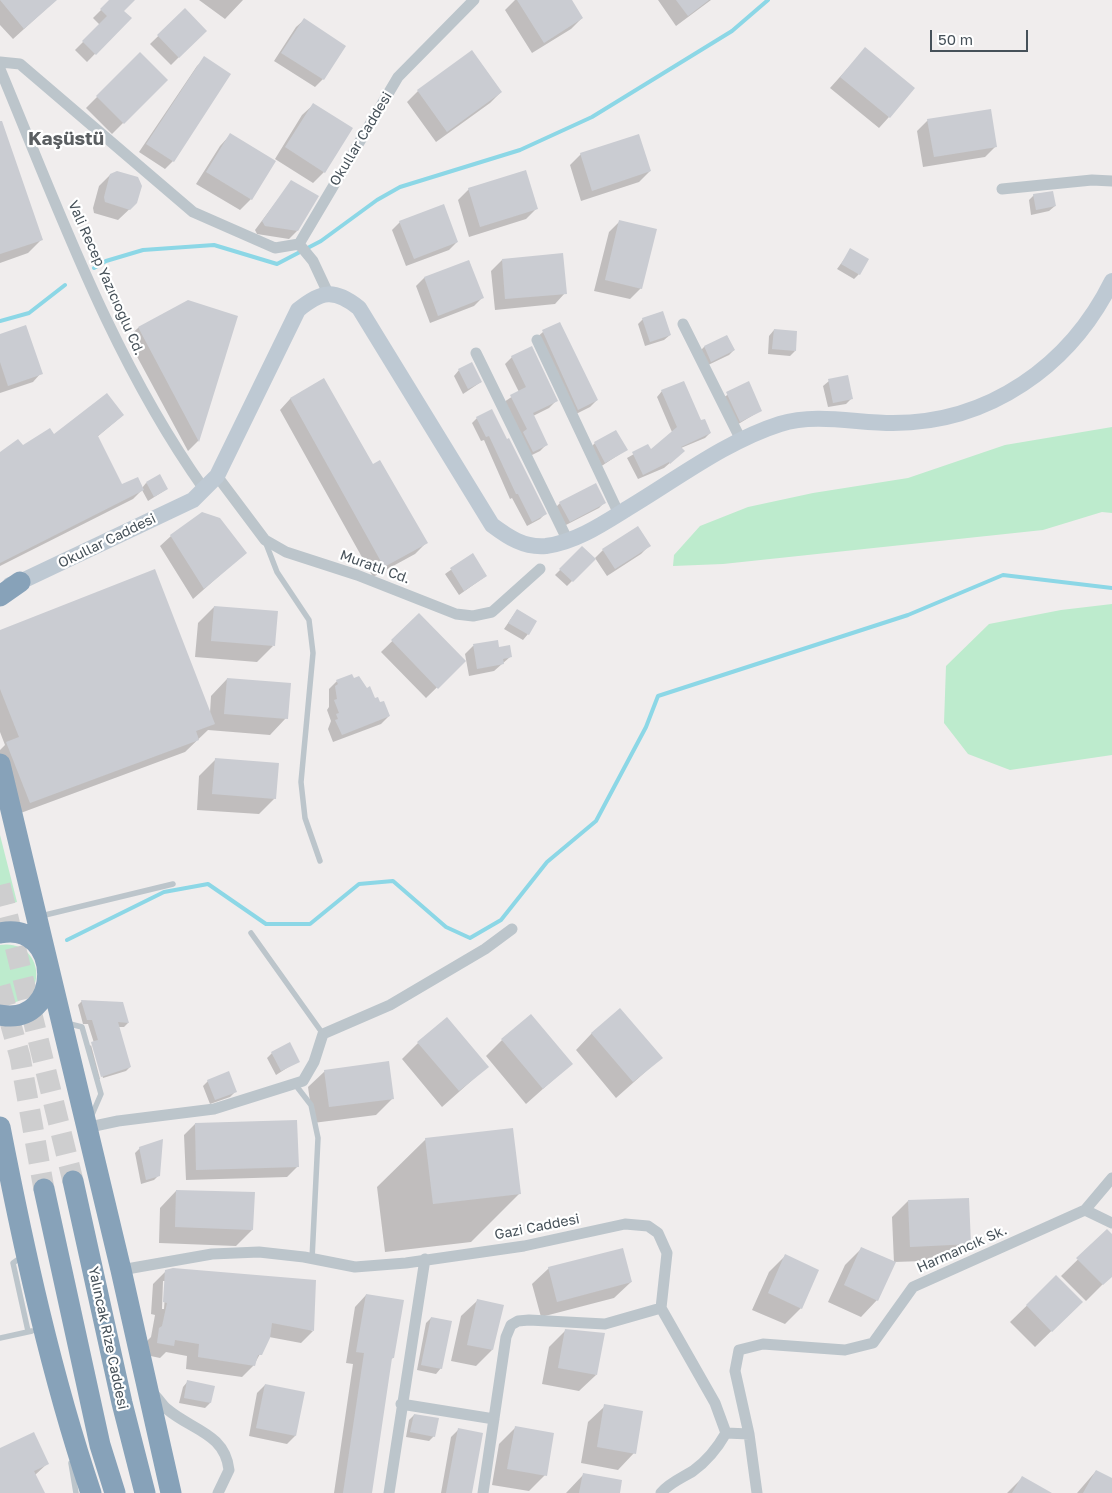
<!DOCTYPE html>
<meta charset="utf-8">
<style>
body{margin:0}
#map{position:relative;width:1112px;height:1493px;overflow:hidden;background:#f0eded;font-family:"Golos Text",sans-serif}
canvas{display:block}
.scale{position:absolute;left:930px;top:30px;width:98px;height:22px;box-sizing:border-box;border:2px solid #465159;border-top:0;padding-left:6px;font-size:15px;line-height:18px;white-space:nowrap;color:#465159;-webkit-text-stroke:4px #fff;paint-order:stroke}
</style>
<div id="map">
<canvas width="1112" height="1493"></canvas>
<div class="scale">50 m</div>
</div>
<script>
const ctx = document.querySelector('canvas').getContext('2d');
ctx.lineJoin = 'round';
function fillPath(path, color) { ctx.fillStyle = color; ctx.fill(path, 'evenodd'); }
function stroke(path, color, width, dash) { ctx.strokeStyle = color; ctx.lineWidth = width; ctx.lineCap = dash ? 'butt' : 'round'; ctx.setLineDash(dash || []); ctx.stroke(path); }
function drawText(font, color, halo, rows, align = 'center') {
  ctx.font = font + ' "Golos Text",sans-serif'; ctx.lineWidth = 4.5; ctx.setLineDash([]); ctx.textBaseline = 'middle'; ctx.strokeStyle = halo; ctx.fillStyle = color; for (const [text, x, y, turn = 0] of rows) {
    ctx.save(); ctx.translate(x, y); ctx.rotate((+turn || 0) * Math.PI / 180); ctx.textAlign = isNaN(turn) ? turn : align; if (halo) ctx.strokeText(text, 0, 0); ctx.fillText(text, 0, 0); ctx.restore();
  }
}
fillPath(new Path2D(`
 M1112,427V513L1102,512L1043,530L723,564L673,566L674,555L700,526L748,507L813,493L908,478L1005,445Z
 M1112,604V755L1010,770L968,754L944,723L946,666L989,624L1061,610Z
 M0,835L17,902L0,906Z
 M0,945C45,938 52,1006 0,1004Z`), '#bdebcd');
fillPath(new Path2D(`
 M0,0H56L13,39L0,25Z
 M111,0H126L122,11L130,18L87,62L75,50L100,25L93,18Z
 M199,0H243L225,19Z
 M515,0H570L582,18L571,29L532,53L505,10Z
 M658,0H711L676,26Z
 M185,10L205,31L171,65L150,44Z
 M304,20L345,46L323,79L315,87L274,61L296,27Z
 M865,49L889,117L879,128L830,88Z
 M140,54L166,80L112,134L86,108Z
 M205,58L173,161L165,169L139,152L197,66Z
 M418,91L501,92L490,103L436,142L407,102Z
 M313,105L324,172L313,183L275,159L302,115Z
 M928,120L996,146L985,157L923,167L917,131Z
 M0,122L42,239L28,253L0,263Z
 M230,135L251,199L240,210L196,184L220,146Z
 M581,154L650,171L639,182L581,201L570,165Z
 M110,175L136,203L118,220L94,213L93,208L99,186Z
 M291,182L297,231L289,239L257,234L255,230Z
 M469,189L537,208L526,219L469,237L458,200Z
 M1034,195L1055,206L1049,211L1031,215L1029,200Z
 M620,221L641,288L630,299L594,291L609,232Z
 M400,222L457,242L449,250L406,266L392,230Z
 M851,250L859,274L854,279L837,269Z
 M502,260L565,293L555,304L495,310L491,271Z
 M469,261L482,298L474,306L430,323L416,286L424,278Z
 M236,316L198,441L188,451L127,338L138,328Z
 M643,319L670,335L664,340L645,346L638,324Z
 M559,324L597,400L590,407L572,416L536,338L543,332Z
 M774,330L795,351L790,356L768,354L769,336Z
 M0,336L41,373L33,382L0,393Z
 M727,336L734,350L729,355L706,366L699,352L704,347Z
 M512,357L556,401L549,408L533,416L546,445L540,451L526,458L504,402L519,392L505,364Z
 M459,370L481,382L463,394L454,376Z
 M323,380L373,466L426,543L415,554L373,577L280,410L290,399Z
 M829,381L852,398L846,404L828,407L823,386Z
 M748,382L760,411L735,426L721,399Z
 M662,391L700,422L710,433L705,438L681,448L678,456L664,468L638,479L627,458L648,446L650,451L672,432L657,397Z
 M123,415L97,437L122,486L142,488L146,483L167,489L148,501L142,490L133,499L0,566V454Z
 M477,418L545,514L540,519L527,526L512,498L510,499L484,440L481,441L472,423Z
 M595,443L626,450L600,467L590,448Z
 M560,503H604L599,508L564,526L555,508Z
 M171,536L245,553L193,599L160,546Z
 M649,546L641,554L607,576L595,558L603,550Z
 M582,548L594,559L567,586L555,575Z
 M472,555L486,576L459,595L445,574Z
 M214,607L273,646L257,662L195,657L198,623Z
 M517,610L528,634L523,640L504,629Z
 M419,615L464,661L426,698L381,652Z
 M0,631L210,713L211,696L227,679L286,718L270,735L208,730L185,752L18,814L0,769V750L5,745L0,732Z
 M497,641L498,648L510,657L494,671L469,676L465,654L473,646Z
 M337,681L374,700L389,716L381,724L333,742L328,729L331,721L327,710L329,707V689Z
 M216,759L275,798L259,814L197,810L199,776Z
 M82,1001L122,1004L128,1023L124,1027H118L130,1067L126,1071L103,1078L93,1044H91L94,1043L88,1024H83L78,1005Z
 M592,1033L661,1058L616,1098L576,1050Z
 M502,1040L571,1064L526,1104L486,1056Z
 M418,1043L487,1067L442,1107L402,1059Z
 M91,1045L100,1079L97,1080L88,1048Z
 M272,1053L298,1061L276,1075L267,1058Z
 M325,1071L392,1099L376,1115L313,1123L308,1087Z
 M208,1081L235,1092L230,1097L210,1104L203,1086Z
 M195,1124L298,1166L287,1177L186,1180L184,1135Z
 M426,1139L519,1194L471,1242L385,1252L377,1187Z
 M140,1148L159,1175L154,1180L141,1184L135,1153Z
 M176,1191L252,1230L236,1246L159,1243L160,1208Z
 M908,1201L970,1244L953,1260L894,1262L877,1300L861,1317L828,1302L845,1265L862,1248L894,1263L892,1217Z
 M1107,1231L1112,1236V1275L1086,1301L1061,1276Z
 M785,1256L801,1308L785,1324L752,1310L769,1272Z
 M549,1268L631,1282L614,1298L541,1317L532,1284Z
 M166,1271L313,1331L301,1343L269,1337L254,1365L242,1377L186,1369L187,1356L166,1352L160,1358L146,1355L147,1341L151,1337L155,1315L151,1314L153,1284ZM163,1281H166L164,1309H162Z
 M1056,1277L1081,1302L1035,1347L1010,1322Z
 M366,1295L393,1358L390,1360L371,1493H334L353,1364L346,1363L355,1307Z
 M478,1300L492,1350L476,1366L451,1361L461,1316Z
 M431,1318L441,1368L436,1374L417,1370L426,1323Z
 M565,1331L596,1375L579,1391L542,1384L549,1347Z
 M188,1381L213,1387L210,1403L205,1408L179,1403L183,1387Z
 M265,1385L303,1393L295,1436L287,1444L249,1436L257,1393Z
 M605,1406L634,1453L618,1470L581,1463L588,1422Z
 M414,1415L434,1436L429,1441L406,1437L409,1420Z
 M516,1427L545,1475L529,1491L492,1485L499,1444Z
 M458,1430L471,1493H441L451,1437Z
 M0,1450L48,1463L35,1475L44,1493H0Z
 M1096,1471L1112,1480V1493H1077Z
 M583,1475L618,1493H566Z
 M1022,1478L1049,1493H1007Z`), '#0003');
stroke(new Path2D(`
 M94,268L106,261L143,250L214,245L277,264L321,241L377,200L400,187L520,150L592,117L732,31L768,0
 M0,321L29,313L65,285
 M67,940L164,892L208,884L266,924H310L359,884L393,881L446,927L470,938L501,920L547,862L596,821L646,727L658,696L908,615L1003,575L1112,588`), '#8cd7e6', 4);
fillPath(new Path2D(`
 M0,0H57L24,29Z
 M109,0H135L124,11L132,18L96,55L82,41L107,16L100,9Z
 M517,0H572L583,18L544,43Z
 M676,0H709L688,16Z
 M185,8L207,31L179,58L157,35Z
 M304,18L346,46L324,80L281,53Z
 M865,47L915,88L890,118L840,77Z
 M472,50L502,92L447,132L417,90Z
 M140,52L168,80L124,124L96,96Z
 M204,56L231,74L174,162L146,144Z
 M313,103L353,128L325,173L285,147Z
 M991,109L997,147L934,157L927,119Z
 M0,121H2L43,240L0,254Z
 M230,133L276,161L252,200L206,172Z
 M639,134L651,171L592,191L580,153Z
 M526,170L538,209L480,227L468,188Z
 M117,171L138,177L142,186L137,203L130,210L105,202L104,197L110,174Z
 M291,180L319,196L298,231L265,226L262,221Z
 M1053,191L1056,206L1036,210L1033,194Z
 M444,204L458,242L414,259L399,221Z
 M619,220L657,229L642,289L605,280Z
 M850,248L869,259L860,275L841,264Z
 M563,253L567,294L505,299L502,259Z
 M469,260L484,298L438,316L424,277Z
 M188,300L238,316L199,442L138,327Z
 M663,311L671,335L650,342L642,318Z
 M560,322L598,400L578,410L542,330Z
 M26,325L43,374L8,386L0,362V334Z
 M774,329L797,331L796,351L772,349Z
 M727,335L735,350L711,362L704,346Z
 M532,346L558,401L533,413L548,445L533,452L523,432L527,429L510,395L526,387L511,356Z
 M472,362L482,382L468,389L458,369Z
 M848,375L853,399L833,403L828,379Z
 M324,378L373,464L380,460L428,543L384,567L290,398Z
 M684,381L701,420L705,419L711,433L681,447L685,451L670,464L669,462L643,475L632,452L648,444L651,449L677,427L661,390Z
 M749,381L762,411L740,422L726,392Z
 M107,393L124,415L98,436L122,484L138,477L144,490L0,563V452L18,439L23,445L50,428L54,434Z
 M492,409L507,439L509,438L547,514L532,522L518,494H516L489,436L486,437L476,417Z
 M616,430L628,450L605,463L594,442Z
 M160,474L168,489L154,497L146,482Z
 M596,483L606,503L570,522L559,502Z
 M202,512L220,518L247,553L204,589L170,535Z
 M638,526L651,546L615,569L602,549Z
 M582,546L596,559L573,582L559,569Z
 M473,553L487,576L464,591L450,568Z
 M155,569L215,724L196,731L199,740L30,803L6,742L19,737L0,689V630Z
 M214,606L278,611L275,646L211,641Z
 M517,609L537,621L529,635L508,623Z
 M419,613L466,661L438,689L391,640Z
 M498,640L499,647L510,645L512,657L503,659L504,664L477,669L473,644Z
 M352,674L354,678L359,676L367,688L370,686L375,698L378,697L380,702L384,701L390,716L342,735L335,720L338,719L336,714L339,713L334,700L337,699L335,686L338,684L336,680Z
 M227,678L291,683L288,719L224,714Z
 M215,758L279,763L276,799L212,794Z
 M81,1000L123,1002L129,1023L118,1022L131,1067L101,1077L91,1042L98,1040L92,1020H87Z
 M620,1008L663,1058L633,1082L591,1033Z
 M531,1014L573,1064L543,1089L501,1039Z
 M447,1017L489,1067L459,1091L417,1042Z
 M290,1042L300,1062L281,1071L271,1052Z
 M389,1061L394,1099L329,1107L324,1070Z
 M229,1071L237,1092L215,1100L207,1080Z
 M297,1120L299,1167L196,1170L195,1123Z
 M513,1128L521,1194L433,1204L425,1138Z
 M163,1139L160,1176L146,1180L139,1147Z
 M176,1190L255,1192L253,1230L175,1227Z
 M969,1198L971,1244L910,1247L908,1200Z
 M1107,1229L1112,1234V1277L1103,1285L1076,1258Z
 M861,1247L896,1262L878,1301L844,1285Z
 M623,1248L632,1282L557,1302L548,1267Z
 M785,1254L819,1270L802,1309L768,1293Z
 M173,1268L316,1280L314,1331L272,1323L270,1338L262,1355H258L255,1366L198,1357L199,1344L175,1340L174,1346L157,1343L159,1328L162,1326L167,1303L163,1302L165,1270Z
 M1056,1275L1083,1302L1052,1332L1026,1305Z
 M366,1294L404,1300L394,1358H392L372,1493H343L364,1353L356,1352Z
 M477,1299L504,1305L493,1350L467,1345Z
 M431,1317L452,1321L442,1369L421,1365Z
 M565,1329L605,1333L597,1375L558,1368Z
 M187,1380L215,1386L211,1403L184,1398Z
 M265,1384L305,1392L296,1436L256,1428Z
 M604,1404L643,1411L636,1454L597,1447Z
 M414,1414L439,1418L435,1437L410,1432Z
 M515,1426L554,1433L547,1476L507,1469Z
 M458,1428L483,1433L472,1493H446Z
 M34,1432L49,1464L34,1471L45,1493H0V1448Z
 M1096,1470L1112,1478V1493H1083Z
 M583,1473L622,1480L620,1493H579Z
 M1022,1476L1052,1493H1012Z`), '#caccd2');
stroke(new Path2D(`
 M0,885L73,1181
 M0,986L20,1057L44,1189`), '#cececf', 21, [21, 11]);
stroke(new Path2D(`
 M265,541L277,572L309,620L313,653L301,782L305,818L320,861
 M41,916L173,884
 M251,933L323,1034
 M66,1023L82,1027L101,1094L91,1117
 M294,1083L311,1105L318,1138L312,1259
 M23,1256L13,1263L28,1331
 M0,1338L32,1331
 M71,1463L76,1493`), '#bcc5cb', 5.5);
stroke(new Path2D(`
 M0,62L20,64L193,212L275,248L299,244
 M0,69C60,213 113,361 204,489
 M1002,189L1092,180L1112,181
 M299,244L398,77L474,0
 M299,244L313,261L328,293
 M683,324L741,440
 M537,340L619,514
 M476,353L568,541
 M217,476L265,540L286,552L357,575L456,614L473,616L492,612L540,569
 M85,1128L118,1121L214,1109L303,1081L314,1062L323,1034L390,1005L485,949L512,929
 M1085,1210L1112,1223
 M121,1270L212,1254L259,1252L304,1257L355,1267L406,1263L524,1246L625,1224L648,1226L658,1233L667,1253L661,1308L715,1403L726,1433L749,1434L757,1493
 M151,1392C158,1397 161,1404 167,1409C191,1430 225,1433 229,1470L218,1493
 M401,1404L494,1419
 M749,1434L735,1371L739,1350L763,1344L845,1350L873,1343L913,1287L1085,1210L1112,1178
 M389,1493L425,1259
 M483,1493L506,1337L511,1325L518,1321L529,1320L605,1324L661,1308
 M661,1493C669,1483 682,1478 693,1471C707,1461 718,1447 726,1433`), '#bcc5cb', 11);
stroke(new Path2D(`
 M10,585L20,582L193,500L217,476L298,310C321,291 334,288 359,308L492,525C508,537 524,548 546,546C575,542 601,525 625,510C674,481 726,441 780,424C816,413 856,423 893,423C989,423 1070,366 1112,281`), '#bec9d3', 16);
stroke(new Path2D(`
 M0,596L20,582
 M0,764L121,1270L171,1493
 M0,933C62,920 65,1027 0,1015
 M0,1127C24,1250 51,1374 91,1493
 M73,1181L122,1403L145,1493
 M44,1189L100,1445L115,1493`), '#87a2b9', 21);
drawText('14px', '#465159', '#fff', [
 ["Okullar Caddesi",361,139,-59],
 ["Vali Recep Yazıcıoğlu Cd.",106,278,66],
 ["Okullar Caddesi",107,541,-26],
 ["Muratlı Cd.",375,567,20],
 ["Gazi Caddesi",537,1227,-11],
 ["Harmancık Sk.",962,1249,-24],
 ["Yalıncak Rize Caddesi",108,1338,78]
]);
drawText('bold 19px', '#5a5e61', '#fff', [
 ["Kaşüstü",66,139]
]);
</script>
